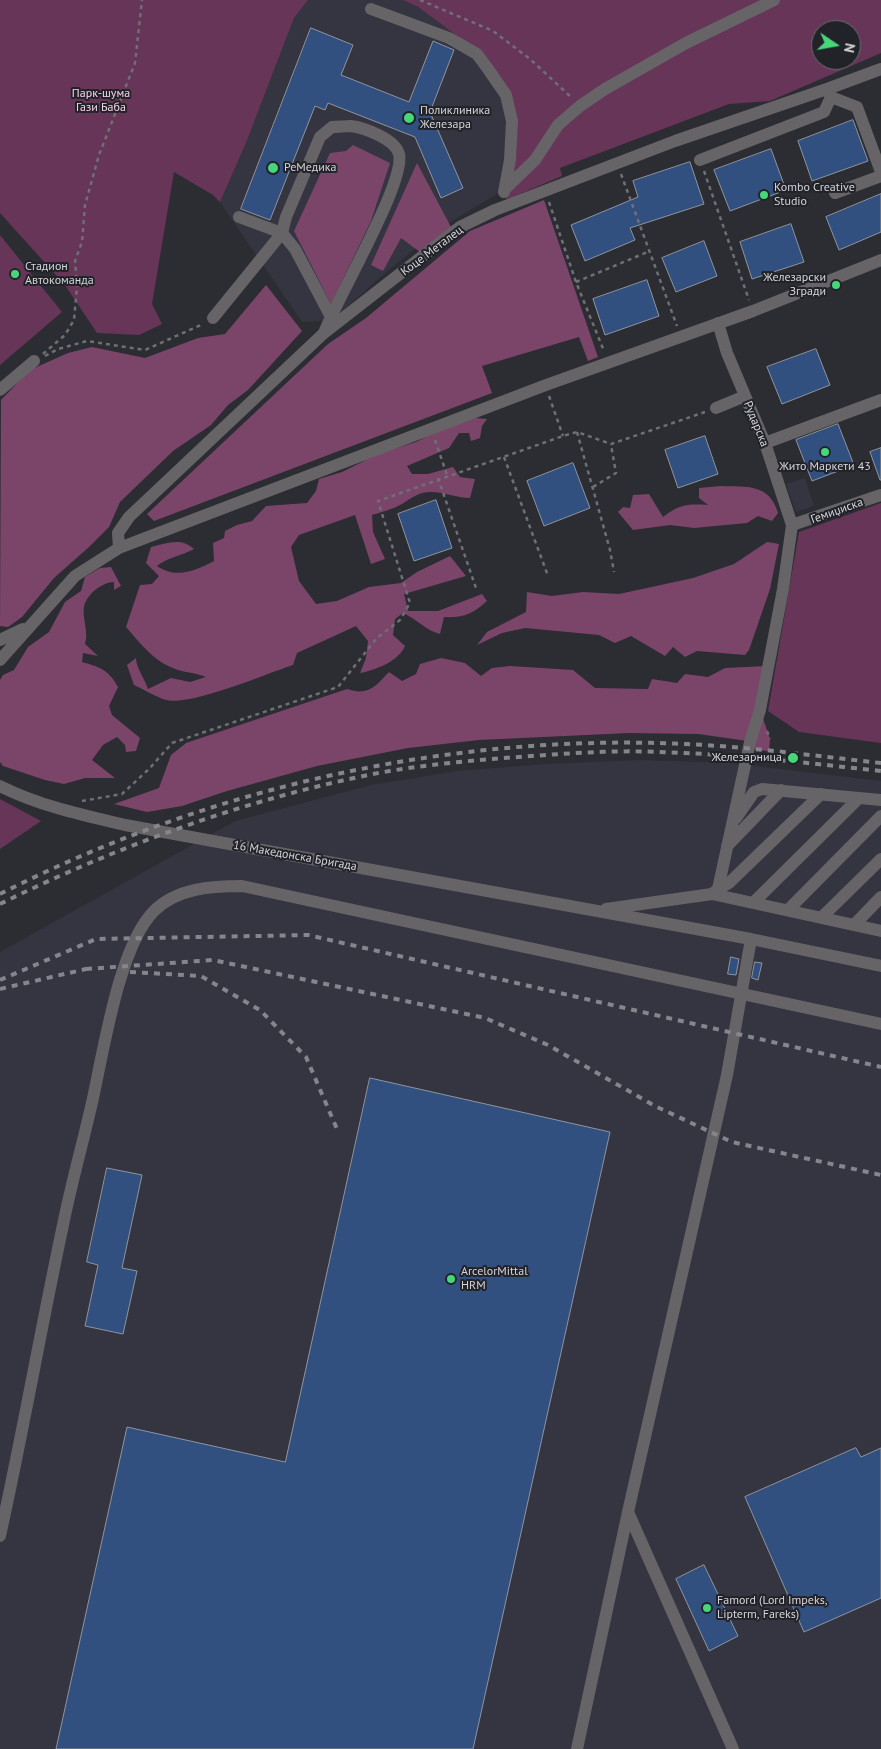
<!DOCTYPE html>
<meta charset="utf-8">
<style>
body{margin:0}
#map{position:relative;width:881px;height:1749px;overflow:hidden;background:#2c2c33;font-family:"PT Sans",sans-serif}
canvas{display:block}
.north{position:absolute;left:811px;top:20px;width:50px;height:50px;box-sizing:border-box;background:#222229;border:1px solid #696970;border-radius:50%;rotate:102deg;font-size:14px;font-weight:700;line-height:20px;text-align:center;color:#d4d4da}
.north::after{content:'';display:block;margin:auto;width:18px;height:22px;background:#46d77a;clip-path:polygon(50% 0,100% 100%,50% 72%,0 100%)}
</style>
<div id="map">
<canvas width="881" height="1749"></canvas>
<div class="north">N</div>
</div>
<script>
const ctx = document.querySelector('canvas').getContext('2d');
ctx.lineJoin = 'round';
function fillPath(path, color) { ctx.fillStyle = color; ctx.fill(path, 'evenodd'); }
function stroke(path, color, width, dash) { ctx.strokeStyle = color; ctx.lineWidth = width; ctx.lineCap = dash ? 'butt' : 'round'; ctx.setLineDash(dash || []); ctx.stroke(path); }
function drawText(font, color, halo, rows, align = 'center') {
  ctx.font = font + ' "PT Sans",sans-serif'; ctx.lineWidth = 4; ctx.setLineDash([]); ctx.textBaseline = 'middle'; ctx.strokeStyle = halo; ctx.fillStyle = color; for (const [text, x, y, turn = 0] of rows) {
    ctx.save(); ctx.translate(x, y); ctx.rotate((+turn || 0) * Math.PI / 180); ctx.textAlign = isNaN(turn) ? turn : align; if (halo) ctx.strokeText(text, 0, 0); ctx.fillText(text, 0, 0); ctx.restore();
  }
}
fillPath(new Path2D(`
 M308,0H403L418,7L462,39L507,94L505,189L442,227L379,278L333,320L302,322L220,202L246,143L294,18Z
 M805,478L814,506L796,512L786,484Z
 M640,760L730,763L881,781V1749H0V952L235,821L371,785L457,771L544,764Z`), '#353542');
fillPath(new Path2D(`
 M0,0H308L294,18L246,143L220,202L213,195L174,172L152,304L162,324L139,335L97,333L65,285L0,213Z
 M403,0H881V53L770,101L729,104L560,168L562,176L508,199L505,198V194L514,117L479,52L418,7ZM821,30H851V60H821Z
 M0,235L62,312L0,365Z
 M881,503V743L799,732L768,711L799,532Z
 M0,799L41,821L0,849Z`), '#673558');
fillPath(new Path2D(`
 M353,145L390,163L371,221L331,304L294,231L330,153L346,151Z
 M417,163L451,227L420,252L401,238L383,271L371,265Z
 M544,200L598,357L588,361L579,337L482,366L492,393L154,521L147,514L328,344L366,318L470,231Z
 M266,285L302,331L248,390L228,405L211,425L173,451L120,502L109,527L89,547L54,578L22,617L8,627L0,626L1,400L30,370L68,353L92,347L145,358L198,338L225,334Z
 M475,418L487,419L482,426L480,438L471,441L469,433H459L449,448L407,466L412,474H428L453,467L460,477L475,479L470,498C456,498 445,492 431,492C418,492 412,498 402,504C393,509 382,512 372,515L373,532L385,559L371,564L355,515L299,535L291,547L299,581L316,604L337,601L369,587L401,583L417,572L450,556L466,576L404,594L408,611H438L482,594L487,601C473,614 463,618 444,617L440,634C425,630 417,619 403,613L395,619L393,635L405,646C398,662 375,670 360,673L366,658L368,641L356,626L297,653L293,665C265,674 192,706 166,700C156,697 145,690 134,685L127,665L136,658C136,668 145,679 148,689L171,678L190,682L206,677C195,672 183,673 173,668C154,661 139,642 126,627L140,585L152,584L159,576L146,563L151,547C167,543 181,537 194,549C182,556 168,557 157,566C176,579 195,571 214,561L213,543L224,538L225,531L237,525L252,521L266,506L307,503L316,491L319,479L342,472L378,454L416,442L450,425Z
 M721,486C747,487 769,483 778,513L772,521L758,516L747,523L694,528L670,525L633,530L618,512L623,507L630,508L633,495L649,494L663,517C680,504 687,504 708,505L699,498V488Z
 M767,542L779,544L770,589L749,650L745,655L697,651L685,657L673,647L665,656L631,636L615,643L599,635L525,628L502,633L477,645L487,632L526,612L527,592L552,596L583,592L619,594L693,578L734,564Z
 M111,567L121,586L114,590V582C102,582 86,595 84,607C82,619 89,631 85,644L98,656L83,653L82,662C100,667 109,670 118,687L109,706L112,715L140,738L136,751L126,752L125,745L117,737L103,745L92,760L115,778H85L64,784L45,780L3,766L0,762V680L3,675L14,670L28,647L49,632L65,602L81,591L85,577L100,568Z
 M441,658L465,663L481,676L492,668L510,666L573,670L595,688L648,689L652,679L677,683L685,674L708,677L725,668L767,666L760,710L770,739L769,751L755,750V742L698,734L629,733L479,740L408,748L317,766L227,791L182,806L147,812L114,804L159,788L171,755L186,743L347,689C368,696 375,687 389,672L402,681L416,674L420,664Z`), '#7b456a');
const building = new Path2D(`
 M311,28L353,45L341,75L409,102L433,41L454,50L430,112L463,188L441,198L415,137L328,103L325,110L315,106L270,220L241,209Z
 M853,120L868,161L812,181L798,141Z
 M771,149L786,190L730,211L714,170Z
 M690,162L704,204L630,228L635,240L585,261L571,225L638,197L633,181Z
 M881,194V232L839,250L826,217Z
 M791,224L804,262L752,279L740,242Z
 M704,241L717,276L676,292L662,258Z
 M647,280L659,316L605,335L593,299Z
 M816,349L830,385L782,404L767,367Z
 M838,424L854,465L812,481L796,440Z
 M705,436L718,474L678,488L665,450Z
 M881,448V480H880L870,452Z
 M573,463L590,508L544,526L527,481Z
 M436,500L452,548L414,561L398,514Z
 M731,957L739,959L736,975L728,974Z
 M755,962L762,963L758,980L752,978Z
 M370,1078L610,1132L473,1749H56L127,1427L285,1462Z
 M107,1168L142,1175L122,1268L137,1271L123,1334L85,1326L98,1265L87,1262Z
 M856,1448L861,1457L881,1448V1598L804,1632L745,1497Z
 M704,1565L738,1636L709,1651L676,1579Z`);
fillPath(building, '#315080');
stroke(building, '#8f949d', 1);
stroke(new Path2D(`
 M420,0L493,31L530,59L572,98
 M704,171L749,300
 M621,174L677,326
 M549,202L576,282L604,351
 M576,282L650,251
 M43,354L65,335L74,320L77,287L75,261L82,242L85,205L99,155L135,63L142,0
 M45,356L58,349L87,341L145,350L203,324
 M549,396L563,436
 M577,432L610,550L614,572
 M435,440L447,475
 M504,457L548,576
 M438,478L476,588
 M593,487L616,473L611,445
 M767,731L770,739
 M82,801L122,794L149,769L172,743L338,687L376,639L400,620L410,603L378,501L563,436L577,432L611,444L705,412`), '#6f6f76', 2.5, [4, 4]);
stroke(new Path2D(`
 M371,9L449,38L477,54L488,69L506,95L512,121L510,160L504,192
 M827,89L881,69
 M831,97L857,107L881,172
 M505,189L535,160L558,125L580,106L605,89L686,43L774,0
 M835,193L881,176
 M213,318L282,233L239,217
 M324,333C336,300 406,182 399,154C395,139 365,128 351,126C345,126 338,127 332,127L320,137L286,217L282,233L295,249L330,315
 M0,390L34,361
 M716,408L745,396
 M765,443L881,400
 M792,525L881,495
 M119,548L118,533L129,517L324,333L460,227L495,210L675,141L827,89L831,97L824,112L700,160
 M0,640L23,629
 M0,660L75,576L119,548L546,385L753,311L881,260
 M0,786C40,806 82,815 125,825L751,939L881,966
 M736,818L754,792L762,789L881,800
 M727,846L781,790
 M718,889L729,883L821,794
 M712,894L881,931
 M754,902L859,798
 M606,909L712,894L718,889L750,742L760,710L783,589L792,525L765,443L727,353L718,323
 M788,910L881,816
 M822,917L881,859
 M854,925L881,897
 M628,1512L733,1749
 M0,1536C23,1432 41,1328 63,1225C71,1185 82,1146 91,1107C103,1056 118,947 154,911C177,888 212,886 242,886L881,1024
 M577,1749L628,1512L727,1075L751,939`), '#666467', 12);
stroke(new Path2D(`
 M0,894C211,787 450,733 686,744C751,747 816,756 881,763
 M0,904C118,846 244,800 373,774C425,764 478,760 531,756C574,753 616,750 659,752C733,754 807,763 881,771
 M86,969L213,960L485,1018L548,1045L655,1106L732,1142L881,1175
 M130,972L201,976L260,1010L306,1057L337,1129
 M0,980L96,939L308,935L881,1067
 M0,989L86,969H93`), '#85858c', 4, [6, 6]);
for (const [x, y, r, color] of [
 [409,118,6,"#46d77a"],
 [273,168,6,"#46d77a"],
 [764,195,5,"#46d77a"],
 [15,274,5,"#46d77a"],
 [836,285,5,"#46d77a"],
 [825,452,5,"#46d77a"],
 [793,758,6,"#46d77a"],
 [451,1279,5,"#46d77a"],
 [707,1608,5,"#46d77a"]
]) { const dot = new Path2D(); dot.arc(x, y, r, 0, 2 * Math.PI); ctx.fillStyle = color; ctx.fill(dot); stroke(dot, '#222229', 2); }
drawText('12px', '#f6d4e9', '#222229', [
 ["Парк-шума",101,94],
 ["Гази Баба",101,108]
]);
drawText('12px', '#d4d4da', '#222229', [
 ["Поликлиника",420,111],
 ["Железара",420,125],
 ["РеМедика",284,168],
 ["Kombo Creative",774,188],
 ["Studio",774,202],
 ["Стадион",25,267],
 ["Автокоманда",25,281],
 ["Железарски",826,278,"right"],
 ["Згради",826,292,"right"],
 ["Жито Маркети 43",825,467,"center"],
 ["Железарница",782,758,"right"],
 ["ArcelorMittal",461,1272],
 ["HRM",461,1286],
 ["Famord (Lord Impeks,",717,1601],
 ["Lipterm, Fareks)",717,1615]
], 'left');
drawText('12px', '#d4d4da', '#222229', [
 ["Коце Металец",432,251,-37],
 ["Рударска",756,424,68],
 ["Гемиџиска",837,511,-20],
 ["16 Македонска Бригада",295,856,10]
]);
</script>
